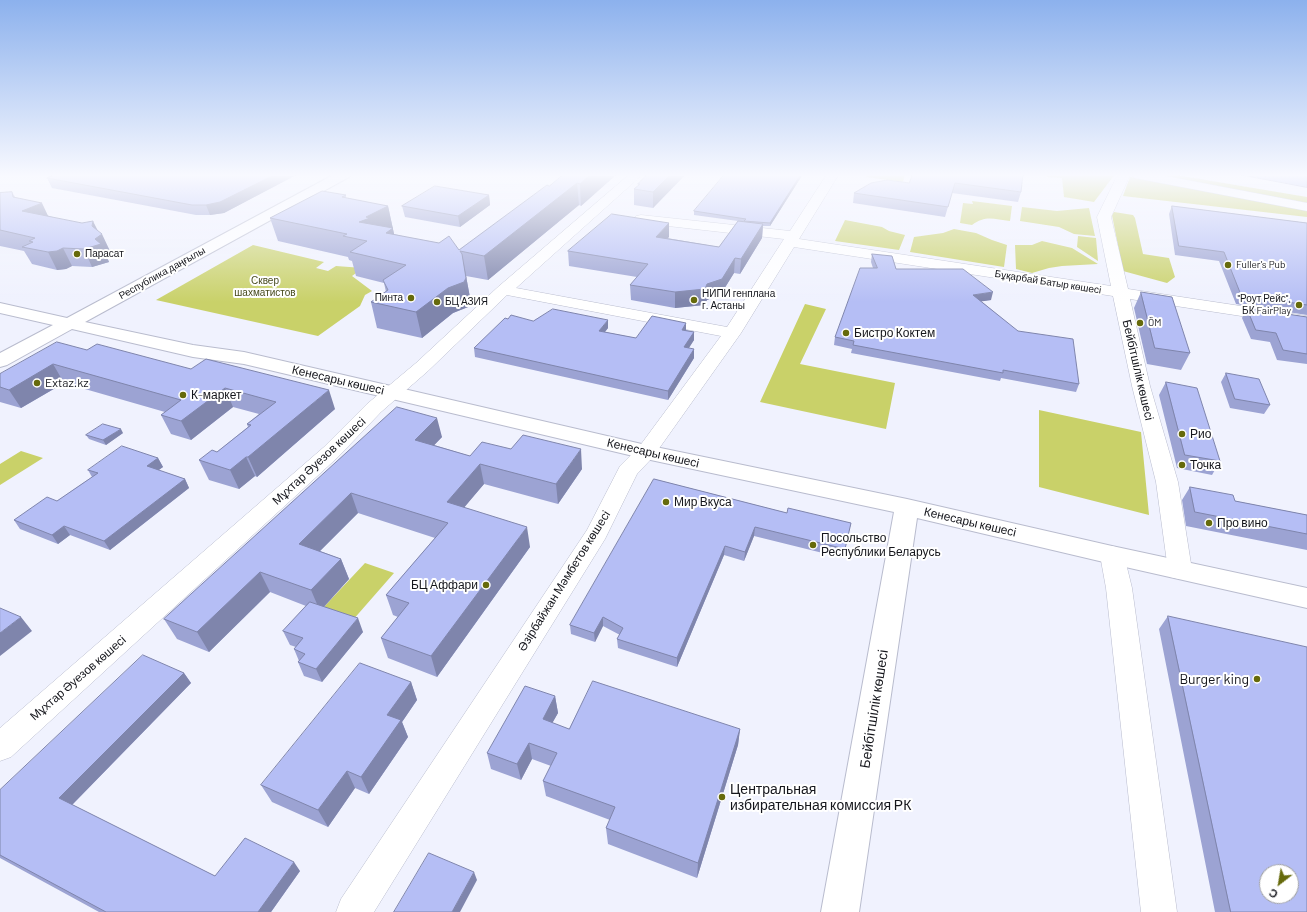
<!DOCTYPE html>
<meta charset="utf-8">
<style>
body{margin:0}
#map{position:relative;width:1307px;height:912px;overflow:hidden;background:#f0f2fe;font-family:Barlow,sans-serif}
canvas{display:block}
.north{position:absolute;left:1259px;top:864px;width:40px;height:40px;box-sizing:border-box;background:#fff;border:1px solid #a1a2a4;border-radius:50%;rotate:211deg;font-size:11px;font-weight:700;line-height:16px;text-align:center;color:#15161c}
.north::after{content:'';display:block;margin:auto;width:14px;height:18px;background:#666a0b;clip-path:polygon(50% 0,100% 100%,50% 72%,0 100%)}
</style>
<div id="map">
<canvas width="1307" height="912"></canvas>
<div class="north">С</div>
</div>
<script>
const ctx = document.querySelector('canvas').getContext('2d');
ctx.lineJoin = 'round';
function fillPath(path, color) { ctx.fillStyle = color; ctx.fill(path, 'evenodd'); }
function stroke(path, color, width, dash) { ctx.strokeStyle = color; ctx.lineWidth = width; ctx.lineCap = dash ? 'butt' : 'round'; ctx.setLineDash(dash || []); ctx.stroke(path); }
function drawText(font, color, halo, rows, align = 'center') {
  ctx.font = font + ' Barlow,sans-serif'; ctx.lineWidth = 4; ctx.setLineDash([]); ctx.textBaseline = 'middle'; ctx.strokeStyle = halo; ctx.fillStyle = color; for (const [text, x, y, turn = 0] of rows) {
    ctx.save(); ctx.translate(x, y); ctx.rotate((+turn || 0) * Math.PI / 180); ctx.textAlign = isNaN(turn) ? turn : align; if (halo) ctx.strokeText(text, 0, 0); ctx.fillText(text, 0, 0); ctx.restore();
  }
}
fillPath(new Path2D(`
 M868,174H905L903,182L866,177Z
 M1047,174H1115L1094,202L1064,197L1062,178L1047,177Z
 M1150,174H1170L1307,197V203Z
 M1130,177L1144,178L1307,208V217L1123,196Z
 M972,201L1012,206L1010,221C994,219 985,215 972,225L960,223L963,203L973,204Z
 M1022,207L1057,211L1089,208L1095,236L1074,234L1059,227L1020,221Z
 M1114,212L1133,215L1135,218L1143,254L1169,258L1175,277L1167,283L1123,271L1112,215Z
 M845,220L882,227L889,231L905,235L899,250L835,241Z
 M954,229L976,233L992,240L1007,245L1004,267L910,252L914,237L943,233Z
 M1078,236L1096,238L1098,261L1077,247Z
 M1042,241L1072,248L1098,264L1062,266L1049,268L1032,273L1016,269L1015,245H1032Z
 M253,245L324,262L316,268L328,271L336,266L363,268L352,276L372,291L365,295L360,306L318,336L156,300Z
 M805,304L826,309L800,364L895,383L886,429L760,402Z
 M1039,410L1141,432L1149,515L1039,487Z
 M21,451L43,458L0,485V464Z
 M365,563L394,573L352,621L322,609Z`), '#c9d169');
const water = new Path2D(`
 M1237,174H1307V187Z`);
fillPath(water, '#a2adf5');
stroke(water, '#7880b4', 1);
const minor = new Path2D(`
 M630,174H643L516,288L727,327L784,239L641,223L636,222L634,219L636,216L641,215L790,231L827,174H839L799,239L1111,286L1097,217L1118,174H1155L1307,203V211L1135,178L1130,175L1111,217L1128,289L1307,316V326L1130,299L1150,386L1178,482L1192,570L1189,577L1180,579L1171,577L1168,570L1156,482L1132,386L1113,296L794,247L741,333L653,457L637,474L605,539L374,912H336L341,899L587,530L620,466L639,447L721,336L507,295L428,371L381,412L338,457L11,757L0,761V728L324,447L367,404L416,363L498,287Z
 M1112,546L1121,549L1124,555L1132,588L1177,912H1141L1106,588L1100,555L1103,549Z`);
const major = new Path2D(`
 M335,174H351L349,177L85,322L193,345L244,352L646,445L907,499L1112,546L1307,588V608L1112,564L917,518L859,912H821L894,512L646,459L244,364L193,357L72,329L7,365L0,367V353L53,325L0,313V303L67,318Z`);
stroke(minor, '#b9bcce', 1);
stroke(major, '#b9bcce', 2);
fillPath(minor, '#fff');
fillPath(major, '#fff');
fillPath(new Path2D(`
 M298,174L224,213L210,215H196L52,188L47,178Z
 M617,174L581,206L579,205L488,280L466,276L471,303L468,307L453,313L422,338L377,328L371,302L386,292L384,283L356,276L352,261L349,260L348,257L278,241L270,218L346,195V198L388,206L394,234L459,250L549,186Z
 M648,174H686L653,208L634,205V189L638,186V184Z
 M803,174L770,226H763L762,238L740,274L734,273L721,294L707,300L704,305L675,308L631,300L630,285L637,277L569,266L568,251L669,237L667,238L719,247L738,221L694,215V211Z
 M913,174L1021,192L1018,202L952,193L945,217L853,203L854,193L909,183Z
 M12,192L15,197L49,216L97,230L110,251L106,255L109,262L92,267L72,266L66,269L57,270L32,264L24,251L0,246V193Z
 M489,195L490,205L460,227L405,217L402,206Z
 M1172,206L1307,223V315L1236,304L1219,261L1175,255L1169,214Z
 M872,254L896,269L991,300L981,301L1079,384L1076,392L1001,378L1000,381L851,353L852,349L834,345L835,337L873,268L871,262Z
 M1141,292L1190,353L1181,370L1147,364L1134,308Z
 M1247,308L1307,317V364L1277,360L1270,342L1251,339L1242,318Z
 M508,319L608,328L605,332L636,338L686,330L694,332V340L688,348L694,358L668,400L475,357L474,348Z
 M87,350L335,409L257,477L255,476L239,489L209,480L199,460L217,452L248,427L247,424L259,414L233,407L191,440L171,434L161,415L165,412L64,383L21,408L0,402V374Z
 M1226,373L1270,405L1264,414L1230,408L1221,382Z
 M1166,382L1220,461L1212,475L1177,468L1159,395Z
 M397,407L442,437L434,445L470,456L582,469L558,504L484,484L464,507L530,547L437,677L388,658L381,638L398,617L393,615L386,595L435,538L358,513L320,551L341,559L349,579L324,607L363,632L322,682L304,676L298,662L299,661L294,649L296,647L290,645L283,631L306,606L270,592L209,652L177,639L164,619Z
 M123,433L106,445L89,439L86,435Z
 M158,458L163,467L158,470L185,479L189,488L110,550L70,535L58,544L20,529L14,520L57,501L92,477L88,470Z
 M654,479L787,513L851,523L843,558L754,536L744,561L724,555L677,667L618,648L617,639L620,635L603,626L595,642L571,634L570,625Z
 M1190,487L1235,501L1307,515V550L1186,526L1182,500Z
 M1168,616L1307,912H1215L1159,629Z
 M184,673L191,683L72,805L215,876L300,871L271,912H99L0,858V790Z
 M411,682L417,700L402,722L408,737L369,794L355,788L328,827L272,802L261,785Z
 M555,696L558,713L552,723L569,729H740L738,745L697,878L608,844L606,828L610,820L546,796L543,781L551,766L532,759L521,780L491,769L487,753Z`), '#9ca3d3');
fillPath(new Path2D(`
 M276,174H298L224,213L210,215L206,205Z
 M591,174H617L581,206L580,184Z
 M671,174H686L653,208V192Z
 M801,174H803L770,226V223Z
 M577,183L579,205L488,280L484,256Z
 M489,195L490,205L460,227L458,216Z
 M42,203L50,220L22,211Z
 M388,206L398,252L359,222L366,217Z
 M93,221L100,235L102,234L110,251L106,255L109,262L92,267L84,249L95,239L92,226Z
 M669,223V237L656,251V237Z
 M763,224L762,238L740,274L741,259Z
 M63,248L72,266L66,269L57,270L48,252Z
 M462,254L471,303L468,307L453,313L422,338L416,312L448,288Z
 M735,258L734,273L721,294L707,300L704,305L675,308V292L707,284Z
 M993,292L991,300L971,303L973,295Z
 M608,320V328L599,339V331Z
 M686,323V331L682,330Z
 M694,332V340L684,356V347Z
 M694,349V358L668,400V391Z
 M53,364L64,383L21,408L9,390Z
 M225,388L233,407L191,440L181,421Z
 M329,390L335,409L257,477L248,457Z
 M437,418L442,437L420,460L415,440Z
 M121,429L123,433L106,445L103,440Z
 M581,449L582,469L558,504L556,484Z
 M246,457L255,476L239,489L230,470Z
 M158,458L163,467L152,475L147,466Z
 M480,464L484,484L452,522L447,502Z
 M185,479L189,488L110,550L104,541Z
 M351,493L358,513L307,564L299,544Z
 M64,526L70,535L58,544L52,535Z
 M527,527L530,547L437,677L431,656Z
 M755,527L754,536L744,561L745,552Z
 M725,546L724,555L677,667V658Z
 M341,559L349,579L320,611L311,590Z
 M260,572L270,592L209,652L197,632Z
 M21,617L32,631L0,656V633Z
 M603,617V626L595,642L594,633Z
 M358,618L363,632L322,682L316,669Z
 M184,673L191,683L69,808L59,798Z
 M411,682L417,700L402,722L408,737L369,794L361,777L387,715Z
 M555,696L558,713L545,736L543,719Z
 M740,729L738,745L697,878L698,863Z
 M529,743L532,759L521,780L517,764Z
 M347,771L355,788L328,827L318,810Z
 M294,862L300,871L271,912H258Z
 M474,872L477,880L460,912H452Z`), '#7f85ac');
const building = new Path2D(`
 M58,174H276L220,202L206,205H192L47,178Z
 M564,174H591L580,184L577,183L484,256L460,251L462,254L466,278L464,282L448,288L416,312L371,302L388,290L383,280L406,265L350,252L367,241L343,236L347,234L270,218L322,191L346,195L342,197L388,206L366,217L370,218L359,222L393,228L386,233L439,243L449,236L459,250L547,185L549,186Z
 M648,174H671L653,192L634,189L640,184H638Z
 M725,174H801L770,223L744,221L746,219L694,211Z
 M913,174H1023L1021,192L955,183L948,207L854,193L871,183L887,180L909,183Z
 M435,186L489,195L458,216L402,206Z
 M12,192L13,197L42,203L22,211L82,223L93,221L92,226L102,234L95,239L101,244L84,249L63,248L57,251L48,252L22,247L33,242L29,241L35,238L0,230V193Z
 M1172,206L1307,223V305L1241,295L1224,252L1179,246Z
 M612,214L669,223L656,237L719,247L738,221L763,224L741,259L735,258L722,279L707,284L705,289L675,292L630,285L648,264L568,251Z
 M872,254L892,256L896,269H963L993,292L973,295L1018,331L1073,339L1079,384L1003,370V373L853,345L854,341L835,337L860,268H877Z
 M1141,292L1172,297L1190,353L1155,348Z
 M1247,308L1307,317V354L1283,350L1276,333L1256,330Z
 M553,309L608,320L599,331L636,338L652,316L686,323L682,330L694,332L684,347L694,349L668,391L474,348L505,318L508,319L511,315L533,321Z
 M57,342L87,350L97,344L191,369L206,359L329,390L248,457H246L230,470L199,460L212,450L217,452L251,425L247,424L276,402L225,388L181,421L161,415L181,400L53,364L9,390L0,387V374Z
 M1226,373L1259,379L1270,405L1235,399Z
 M1166,382L1197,388L1220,461L1185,455Z
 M397,407L437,418L415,440L470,456L482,442L511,449L523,435L581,449L556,484L480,464L447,502L527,527L431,656L381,638L409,603L386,595L448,523L351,493L299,544L341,559L311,590L260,572L197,632L164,619Z
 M103,424L121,429L103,440L86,435Z
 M122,446L158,458L147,466L185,479L104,541L64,526L52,535L14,520L47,497L57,501L98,473L88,470Z
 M654,479L787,513L788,508L851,523L845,549L755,527L745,552L725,546L677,658L617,639L623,628L603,617L594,633L570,625Z
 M1190,487L1233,495L1235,501L1307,515V534L1195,512Z
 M310,602L358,618L316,669L298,662L305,654L294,649L303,638L283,631Z
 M0,608L21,617L0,633Z
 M1168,616L1307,647V912H1231ZM1267,872H1291V896H1267Z
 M143,655L184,673L59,798L215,876L245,838L294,862L258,912H106L0,855V790Z
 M360,663L411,682L387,715L401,720L361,777L347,771L318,810L261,785Z
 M593,681L740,729L698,863L606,828L615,807L543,781L557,753L529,743L517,764L487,753L525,686L555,696L543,719L569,729Z
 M429,853L474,872L452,912H394Z`);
fillPath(building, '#b5bef5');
stroke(building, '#7f85ac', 1);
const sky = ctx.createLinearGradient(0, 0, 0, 302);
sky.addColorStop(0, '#8cb1ed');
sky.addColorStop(0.58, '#f8f9ff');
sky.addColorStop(1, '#f8f9ff00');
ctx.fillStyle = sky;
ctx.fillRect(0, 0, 1307, 302);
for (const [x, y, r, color] of [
 [77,254,4,"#666a0b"],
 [1228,265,4,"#666a0b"],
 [411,298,4,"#666a0b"],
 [694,300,4,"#666a0b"],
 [437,302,4,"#666a0b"],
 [1299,305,4,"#666a0b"],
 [1140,323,4,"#666a0b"],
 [846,333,4,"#666a0b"],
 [37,383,4,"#666a0b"],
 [183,395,4,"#666a0b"],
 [1182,434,4,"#666a0b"],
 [1182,465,4,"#666a0b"],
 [666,502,4,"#666a0b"],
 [1209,523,4,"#666a0b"],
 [813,545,4,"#666a0b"],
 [486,585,4,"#666a0b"],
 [1257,679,4,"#666a0b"],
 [722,797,4,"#666a0b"]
]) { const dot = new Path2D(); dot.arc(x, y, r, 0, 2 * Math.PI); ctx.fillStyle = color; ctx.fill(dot); stroke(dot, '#fff', 1.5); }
drawText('10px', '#15161c', '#fff', [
 ["Парасат",85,254],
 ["Fuller's Pub",1236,265],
 ["НИПИ генплана",702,294],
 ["г. Астаны",702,306],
 ["Пинта",403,298,"right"],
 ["\"Роут Рейс\",",1291,299,"right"],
 ["БК FairPlay",1291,311,"right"],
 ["БЦ АЗИЯ",445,302],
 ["ÖM",1148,323]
], 'left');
drawText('10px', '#15161c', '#fff', [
 ["Республика даңғылы",162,273,-29],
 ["Бұқарбай Батыр көшесі",1048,282,9]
]);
drawText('10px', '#474a1e', '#fff', [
 ["Сквер",265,281],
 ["шахматистов",265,293]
]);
drawText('12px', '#15161c', '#fff', [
 ["Бистро Коктем",854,333],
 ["Extaz.kz",45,383],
 ["К-маркет",191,395],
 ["Рио",1190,434],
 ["Точка",1190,465],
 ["Мир Вкуса",674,502],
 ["Про вино",1217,523],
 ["Посольство",821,538],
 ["Республики Беларусь",821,552],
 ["БЦ Аффари",478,585,"right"]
], 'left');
drawText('12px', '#15161c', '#fff', [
 ["Бейбітшілік көшесі",1138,370,77],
 ["Кенесары көшесі",338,380,13],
 ["Кенесары көшесі",653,453,13],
 ["Мұхтар Әуезов көшесі",319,461,-43],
 ["Кенесары көшесі",970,522,13],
 ["Әзірбайжан Мәмбетов көшесі",564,581,-58],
 ["Мұхтар Әуезов көшесі",78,678,-41]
]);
drawText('14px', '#15161c', '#fff', [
 ["Burger king",1249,679],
 ["Центральная",730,789,"left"],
 ["избирательная комиссия РК",730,805,"left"]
], 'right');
drawText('14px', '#15161c', '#fff', [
 ["Бейбітшілік көшесі",874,709,-81]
]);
</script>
